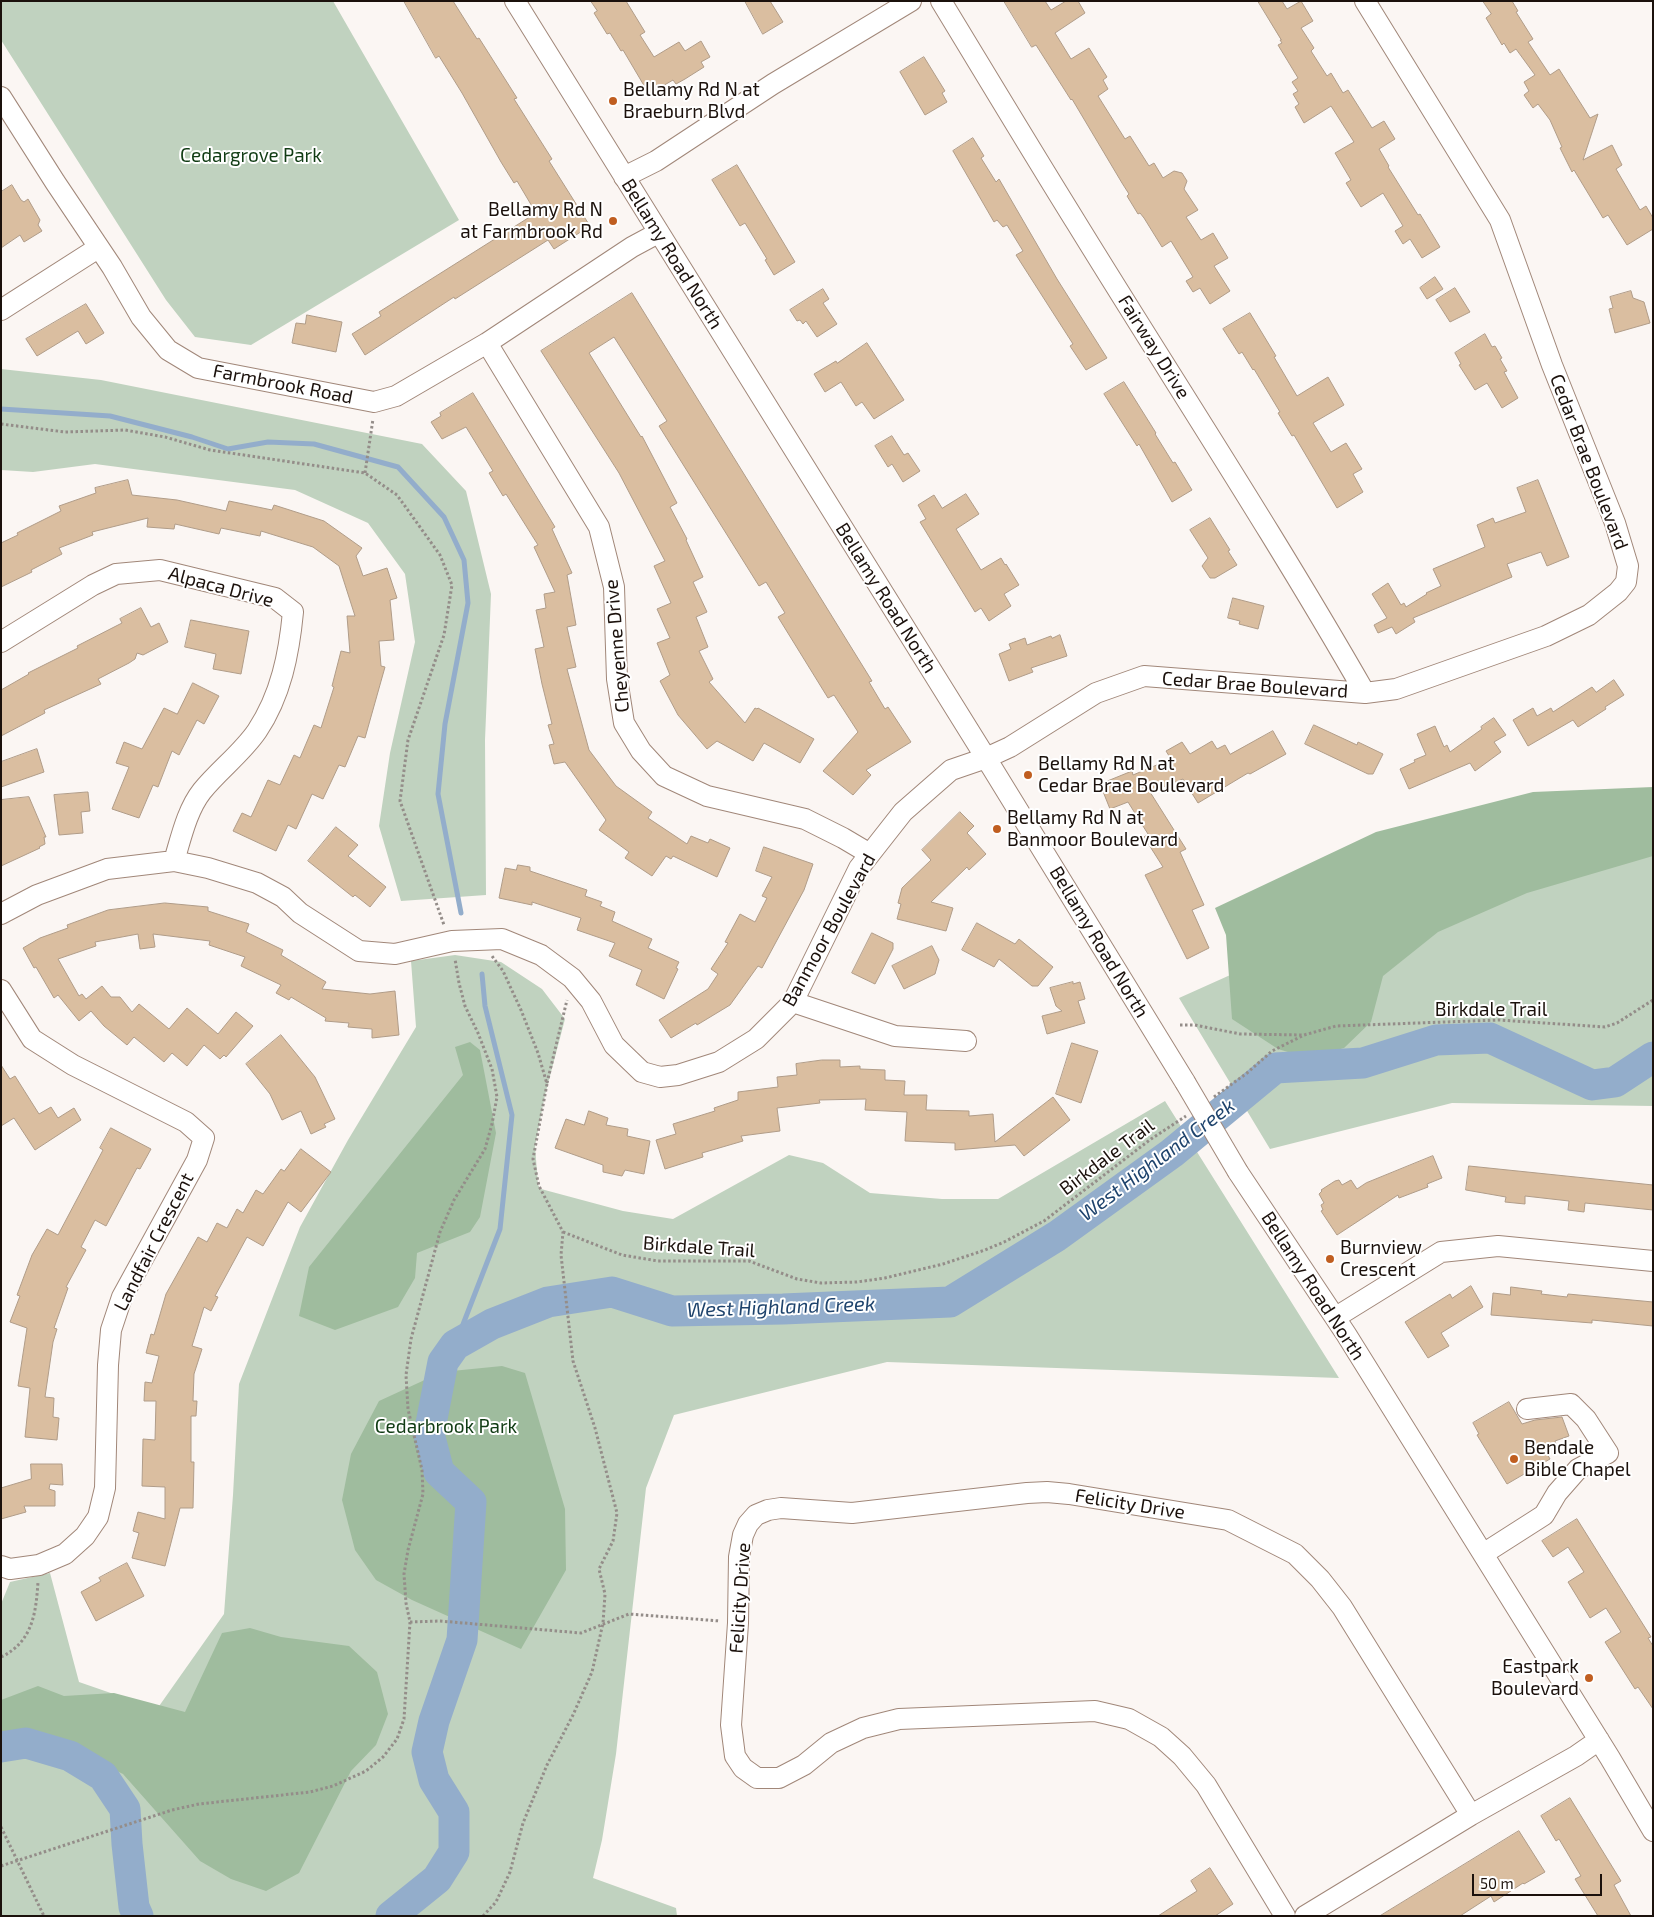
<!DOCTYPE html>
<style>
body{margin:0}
#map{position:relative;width:1654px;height:1917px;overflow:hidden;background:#fbf6f3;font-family:"Exo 2",sans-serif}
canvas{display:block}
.frame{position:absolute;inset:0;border:2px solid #1b110c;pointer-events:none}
.scale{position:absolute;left:1472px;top:1874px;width:130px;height:22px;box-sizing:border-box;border:2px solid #1b110c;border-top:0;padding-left:6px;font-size:15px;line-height:18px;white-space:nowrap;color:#1b110c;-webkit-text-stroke:4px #fff;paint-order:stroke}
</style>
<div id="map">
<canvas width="1654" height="1917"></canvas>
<div class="frame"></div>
<div class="scale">50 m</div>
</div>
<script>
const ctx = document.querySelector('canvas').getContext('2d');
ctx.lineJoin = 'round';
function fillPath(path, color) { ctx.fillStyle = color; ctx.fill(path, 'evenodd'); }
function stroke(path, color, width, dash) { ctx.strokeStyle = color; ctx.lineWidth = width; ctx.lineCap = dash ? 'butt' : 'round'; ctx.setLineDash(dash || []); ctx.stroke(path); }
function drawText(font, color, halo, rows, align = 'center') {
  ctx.font = font + ' "Exo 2",sans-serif'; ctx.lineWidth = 4; ctx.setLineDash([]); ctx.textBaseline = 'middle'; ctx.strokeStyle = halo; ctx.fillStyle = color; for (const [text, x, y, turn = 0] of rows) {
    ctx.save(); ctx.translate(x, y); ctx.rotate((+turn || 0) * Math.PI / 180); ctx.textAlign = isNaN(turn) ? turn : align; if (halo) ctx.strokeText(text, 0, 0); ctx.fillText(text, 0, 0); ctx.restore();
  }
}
fillPath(new Path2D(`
 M1,1H333L459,220L251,345L195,337L166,300L1,40Z
 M1,369L101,380L422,444L466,491L491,594L485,740L486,895L401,901L379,826L390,753L415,642L405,574L368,523L295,490L95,464L33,472L1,470Z
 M1653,798V1106L1452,1103L1270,1149L1179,998L1395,901Z
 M455,955L501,962L542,989L565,1019L545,1095L535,1146L538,1185L541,1189L623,1211L673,1219L789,1155L823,1163L870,1193L942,1199H998L1165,1101L1339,1378L887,1362L674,1415L646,1488L616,1754L602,1840L593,1878L676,1908L677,1916H1V1604L10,1582L50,1573L79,1682L157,1709L224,1614L233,1495L239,1384L300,1227L348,1140L416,1027L411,961Z`), '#c0d2bf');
fillPath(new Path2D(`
 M1653,787V856L1527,893L1438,932L1383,976L1371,1022L1344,1048L1308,1058L1278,1049L1232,1019L1226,935L1215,908L1376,832L1533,792Z
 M470,1042L480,1050L496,1133L480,1217L470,1232L417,1253L415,1278L398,1307L335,1330L299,1316L309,1267L463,1075L455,1047Z
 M502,1366L525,1373L565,1509L566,1570L521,1649L412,1600L376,1580L355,1550L342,1500L351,1454L379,1401L442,1372Z
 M250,1628L281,1637L349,1646L377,1672L388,1714L376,1745L351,1771L299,1873L266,1891L231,1879L200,1861L123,1774L98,1762L11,1747L1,1741V1700L38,1686L64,1696L114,1693L185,1712L222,1633Z`), '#9fbc9e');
stroke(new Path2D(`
 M1,409L110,416L192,437L228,449L268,442L314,444L398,467L444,517L464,560L468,603L445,724L438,794L461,913
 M455,1345L500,1229L512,1115L485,1006L482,974`), '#93adcb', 5);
stroke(new Path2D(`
 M1,1747L26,1743L70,1756L103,1776L125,1809L127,1844L134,1907L138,1916
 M391,1916L437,1879L454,1852V1812L434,1780L427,1752L434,1721L462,1640L471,1502L439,1472L429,1434L443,1362L455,1345L492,1324L548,1302L612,1292L672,1311L783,1309L950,1302L1057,1236L1172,1153L1275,1068L1363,1063L1436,1040L1490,1038L1592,1085L1615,1082L1653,1057`), '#93adcb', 31);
const building = new Path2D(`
 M404,1H453L477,39L479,38L517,98L514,99L552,159L549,161L590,226L554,249L548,240L455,299L454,297L365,355L352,334L381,316L379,312L536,213L517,181L514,183L501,162L462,93L439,56L436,58Z
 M591,1H626L645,32L640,35L654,57L679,42L685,51L701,41L710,57L701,62L704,67L685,79L676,84L673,80L649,94L623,50L621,51L610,33L607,34L594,13L597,11Z
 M745,1H770L783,22L763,34Z
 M1004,1H1045L1051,10L1066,1H1078L1085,13L1055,33L1071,59L1089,48L1107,77L1103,80L1108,89L1098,96L1125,139L1130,136L1149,166L1154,163L1163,178L1174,171L1182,173L1187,181L1184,189L1198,210L1186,217L1201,240L1213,233L1228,258L1214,266L1230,291L1210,304L1200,288L1193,292L1186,281L1193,277L1171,241L1162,247L1144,218L1140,213L1138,214L1127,196L1129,194L1122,183L1072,99L1071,100L1036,45L1032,47Z
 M1258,1H1282L1287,9L1301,1L1313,21L1301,28L1314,48L1311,51L1327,76L1331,73L1343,93L1348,90L1372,128L1384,121L1395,139L1379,149L1389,166L1388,167L1418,215L1420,214L1440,247L1422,258L1410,239L1403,244L1395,231L1403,226L1383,193L1361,207L1346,183L1351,180L1335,153L1354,142L1331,106L1304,123L1295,107L1299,104L1293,94L1298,91L1292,82L1298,78L1278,45L1282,43L1280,40H1281Z
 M1483,1H1512L1518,11L1516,12L1533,39L1528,42L1550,75L1559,69L1590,118L1598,114L1583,160L1612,145L1622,165L1616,169L1640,210L1646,206L1653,218V229L1627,245L1608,215L1603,218L1574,170L1572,172L1560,148L1562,147L1550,120L1538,104L1533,108L1524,95L1529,91L1524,82L1535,75L1516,49L1510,53L1504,43L1502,45L1486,18L1491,14Z
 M924,57L945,91L942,93L947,102L925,115L900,72Z
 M973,138L984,156L981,158L996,182L999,179L1057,279L1107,358L1086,370L1070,346L1073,344L1016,255L1023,251L1007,225L1003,227L997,220L994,222L953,151Z
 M737,165L795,262L774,275L765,260L767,259L745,223L740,226L712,180Z
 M12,185L21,200L24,202L28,199L40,220L38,225L42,231L24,242L20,235L1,248V192Z
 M1435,277L1443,289L1427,299L1420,288Z
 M1455,288L1470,312L1450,322L1436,300Z
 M823,289L829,299L823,303L837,324L817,337L806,321L803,324L800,320L797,321L790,310Z
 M1631,291L1633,298L1644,302L1650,323L1615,333L1609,309L1613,308L1610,297Z
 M632,293L872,681L869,682L885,709L888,707L911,742L866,770L871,775L853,795L823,771L858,732L834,695L828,698L778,617L785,613L766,582L759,586L659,426L667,421L614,337L589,353L641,437L642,436L677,503L670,507L687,539L686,540L703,577L693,582L707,612L696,617L708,647L699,651L713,679L709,682L745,723L755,708L757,709L758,708L814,739L800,763L764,743L753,761L717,741L707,749L678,715L660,681L670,675L657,643L670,638L657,609L671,603L654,566L665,561L619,473L541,351Z
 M86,304L104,333L86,344L78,331L37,356L26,339Z
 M1250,313L1276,356L1274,357L1297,396L1328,377L1344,405L1313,423L1331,452L1346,443L1362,469L1353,474L1363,492L1337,508L1294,435L1292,436L1278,413L1280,412L1254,369L1253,370L1242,352L1239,354L1223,329Z
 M307,315L342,322L336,352L292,343L296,323L305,324Z
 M1485,334L1492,347L1495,346L1502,358L1500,359L1507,371L1504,372L1518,398L1502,408L1487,383L1475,390L1459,365L1461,364L1455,353Z
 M867,343L904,400L874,419L862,402L856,406L841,382L825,392L814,374L836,361L837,363Z
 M1124,382L1156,433L1155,434L1173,463L1175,462L1192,490L1172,502L1139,444L1137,446L1104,394Z
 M473,393L555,527L552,529L572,573L567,575L576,625L567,627L576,667L567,669L589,750L616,786L652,812L648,818L687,844L691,836L708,843L710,839L730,848L717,877L673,856L671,859L666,856L652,876L625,858L629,852L599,830L606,820L565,762L554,764L549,745L554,744L548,725L552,724L542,684L535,649L544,647L536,610L546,608L544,594L555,592L534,547L538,545L506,494L503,496L489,473L493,471L466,427L442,439L431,422L441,416L440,413Z
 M892,436L904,455L908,453L920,471L903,482L892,464L888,467L875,446Z
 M128,480L132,495L177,500L226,511L229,501L272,510L274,505L324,521L362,548L356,556L363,576L387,568L397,598L390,600L394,640L379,641L381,666L385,667L365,738L358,736L345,767L339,765L323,799L312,794L296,829L288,825L276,851L233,831L242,813L251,817L268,780L280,785L294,755L300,758L314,725L321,728L334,687L332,686L341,651L350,653L347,616H355L339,566L313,547L261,531L260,536L221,528L219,534L175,524L174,529L147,527L148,518L92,532L93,535L59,548L62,554L31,570L32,572L1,587V543L18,535L17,533L61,511L59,506L96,493L95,488Z
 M1538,480L1569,557L1547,566L1541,552L1507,564L1512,577L1413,618L1415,622L1396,634L1392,627L1378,633L1374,625L1387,618L1372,594L1388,583L1401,605L1404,603L1406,607L1427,594L1426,593L1441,586L1433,569L1485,547L1477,525L1493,518L1495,523L1526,512L1517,488Z
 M966,494L979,514L956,529L981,570L1001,558L1005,565L1006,564L1019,585L1004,594L1011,606L989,621L981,608L975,612L920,522L926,519L918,505L934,495L942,508Z
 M1210,518L1230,550L1228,551L1237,565L1215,578H1210L1202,566L1208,558L1190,530Z
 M1233,598L1264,606L1258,629L1239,624L1240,621L1228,618Z
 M141,608L151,627L159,623L168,642L143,655L137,653L135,659L129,663L98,679L101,684L44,710L45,713L1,736V690L29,674L28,673L78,648L77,646L122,623L120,619Z
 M191,620L249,631L241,674L213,669L216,654L185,647Z
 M1060,635L1067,656L1031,668L1033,672L1009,681L999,654L1011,649L1009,644L1025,638L1027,645L1051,636L1052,638Z
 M1614,680L1624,695L1605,707L1606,709L1578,727L1573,720L1528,746L1513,720L1533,708L1537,716L1551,708L1553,712L1592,687L1596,692Z
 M193,683L219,696L204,724L197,720L179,755L172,751L158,787L153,785L139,818L112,809L129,767L116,763L124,742L142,749L164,708L177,714Z
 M1494,718L1506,735L1494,742L1501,752L1475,771L1470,763L1409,789L1400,769L1415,762L1414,760L1426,755L1417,734L1435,726L1444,747L1447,745L1450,752L1482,729L1481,727Z
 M1314,725L1357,745L1358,742L1383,754L1373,774H1368L1305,744Z
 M1273,731L1286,754L1250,774L1248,773L1198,803L1183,779L1150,792L1186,849L1180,852L1204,905L1192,910L1209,948L1187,959L1145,875L1163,867L1144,837L1148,834L1128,802L1110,809L1100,784L1132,771L1133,775L1171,759L1166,751L1182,742L1190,754L1212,741L1217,749L1225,745L1230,754Z
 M37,749L44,772L1,787V762Z
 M87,792H88L90,811L81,812L83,833L59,835L54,795Z
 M29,797L46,837H44L45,844L39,847L40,848L1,866V800Z
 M960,812L974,826L967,833L986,854L969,870L967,867L931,902L953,908L946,931L897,919L901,904L898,903L902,888L931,860L922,850Z
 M336,827L358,845L348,856L386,887L370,907L355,895L353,897L308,861Z
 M764,847L813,864L804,890L762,968L758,966L730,1005L697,1025L696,1023L671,1038L659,1020L708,989L718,974L711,969L728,943L725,942L740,914L755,922L767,898L762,896L772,877L756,871Z
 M518,865L530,867V871L587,890L585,896L602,902L600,906L615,912L612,921L652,939L648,948L679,962L676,968L678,969L664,999L636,985L642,970L609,956L615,943L577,930L581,918L532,902V905L499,898L505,868L516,870Z
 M165,903L208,907V911L249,924L246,932L283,950L281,955L326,982L322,989L370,994L395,991L399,1035L372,1038V1029L348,1027L349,1023L325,1021L326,1018L291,997L289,1000L276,993L281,985L241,966L245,957L209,945L210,941L153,934L155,947L140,949L138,934L95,942L96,946L58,959L79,996L82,994L86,999L102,986L111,997H120L132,1012L139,1004L169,1029L187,1008L218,1034L236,1012L253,1026L226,1057L224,1055L220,1059L204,1045L187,1066L172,1053L164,1062L134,1037L127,1045L104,1026L91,1011L79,1021L58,995L54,998L36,967L34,968L23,948L40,938L68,928L67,925L108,910Z
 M977,923L1015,944L1019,939L1053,967L1038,986H1032L999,959L994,967L962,950Z
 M872,933L893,943V949L875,984L852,973Z
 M932,946L939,960L935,974L904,989L892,966Z
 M1073,982V984L1080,982L1085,999L1078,1001L1085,1023L1047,1034L1042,1016L1062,1011L1056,1006L1050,988Z
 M281,1035L315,1077L335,1119L324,1124L326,1127L311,1134L301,1111L282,1120L270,1094L246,1064Z
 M1072,1043L1098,1051L1081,1103L1056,1094Z
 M822,1060H840V1067L860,1066V1069L885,1070V1080L905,1081L904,1095H927L926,1110L969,1111V1116L993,1114L995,1142L1053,1097L1070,1120L1024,1156L1015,1145L955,1150V1143L905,1141L907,1112L865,1110L866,1099L819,1100L820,1103L777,1108L780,1131L741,1136L743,1141L702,1153L703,1157L665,1169L656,1140L676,1134L673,1124L715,1111L714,1108L738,1100V1092L778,1087L777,1077L797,1075L796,1064Z
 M1,1065L10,1079L15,1076L39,1114L51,1107L58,1118L74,1108L81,1120L35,1150L14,1118L1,1126Z
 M589,1111L608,1118L606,1125L628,1129L627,1136L650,1141L644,1174L625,1170L622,1176L603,1172V1165L555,1148L566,1119L584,1125Z
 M111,1128L151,1149L140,1169L137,1168L106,1226L95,1220L81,1247L86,1250L66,1287L68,1288L54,1328L57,1329L53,1342L45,1397L54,1398L53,1417L59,1418L57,1440L25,1437L30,1388L18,1386L27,1328L10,1322L20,1296L17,1295L32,1255L47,1229L58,1235L103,1150L100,1148Z
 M301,1149L331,1172L301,1212L288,1202L263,1246L247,1237L215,1296L218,1297L211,1311L204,1307L192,1346L202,1349L194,1374L193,1401H197L196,1416H191V1462H194L193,1508H180L165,1566L132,1558L139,1533L133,1531L138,1512L165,1519V1487L142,1486L143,1439L155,1440L156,1401H144L145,1382L152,1383L159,1356L146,1353L151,1334L154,1335L166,1294L198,1237L207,1242L217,1223L227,1228L237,1209L243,1213L256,1190L263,1194L281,1169L284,1171Z
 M1433,1156L1442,1178L1427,1184L1428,1187L1399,1198L1398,1195L1337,1235L1321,1211L1323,1210L1321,1205L1324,1203L1319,1194L1322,1191L1321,1190L1335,1181L1339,1180L1342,1185L1351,1180L1357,1189L1366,1183Z
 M1469,1166L1653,1185V1210L1585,1203L1584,1212L1568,1210L1569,1201L1525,1196V1204L1505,1202L1506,1197L1466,1190Z
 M1471,1286L1483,1307L1441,1333L1449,1346L1428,1358L1405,1322L1450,1294L1452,1298Z
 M1511,1287L1542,1291L1541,1294L1567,1297L1568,1294L1653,1302V1326L1592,1320V1323L1491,1315L1493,1293L1510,1295Z
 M1509,1402L1522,1424L1535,1420L1562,1417L1569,1436L1555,1441L1556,1444L1544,1448L1550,1459L1507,1484L1477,1435L1479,1434L1473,1423Z
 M31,1464H62L63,1485L50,1484L49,1489L55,1491V1506H24L26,1512L1,1519V1488L31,1479Z
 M1577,1519L1651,1637L1648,1638L1653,1646V1709L1638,1687L1635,1689L1605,1642L1621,1632L1606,1608L1590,1618L1568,1582L1584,1572L1568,1547L1553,1557L1542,1541Z
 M127,1563L144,1596L96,1621L81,1592L101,1581L99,1578Z
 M1570,1798L1621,1881L1614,1885L1631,1916H1598L1575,1879L1581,1876L1559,1839L1556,1841L1541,1816Z
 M1519,1831L1545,1872L1524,1884L1523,1883L1494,1902L1491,1896L1460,1916H1380Z
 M1210,1868L1233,1904L1215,1916H1158L1197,1891L1191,1881Z`);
fillPath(building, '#dabea0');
stroke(building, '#b09c88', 1);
const minor = new Path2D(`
 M515,1L986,758L1185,1082
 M941,1C986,75 1031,150 1077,224C1173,380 1274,534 1365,693
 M1,97L55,182L112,267L141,317L168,350L198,368L374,402L396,396L487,343L632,247L658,233
 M624,177L656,161L773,84L911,1
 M1,310L98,248
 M487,343L599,527L614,587L617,679L624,723L641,751L664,776L707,796L805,819L843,838L870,854
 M1,642L93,585L116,574L160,570L275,598L293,612C289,654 281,695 257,731C242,753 219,770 202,791C187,810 181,838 174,861
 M1,914L37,895L107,869L174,861L208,868L257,883L283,897L300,913L359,951L395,954L452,941L502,939L541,955L572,978L591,1001L614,1045L642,1072L660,1077L678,1075L719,1062L756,1039L793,1002L859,868L903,812L951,770L986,758L1010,747L1096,693L1144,676L1365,693L1396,689L1546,636L1589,615L1618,592L1626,582L1628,566L1615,523L1552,365L1500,220L1365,1
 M1,990L32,1039L73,1065L186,1122L204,1138L197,1160L122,1297L111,1330L108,1365L105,1488L98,1517L85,1536L65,1554L39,1565L10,1569L1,1566
 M793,1002L895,1036L966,1041
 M1238,1172L1346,1334L1610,1758L1653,1831
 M1336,1317L1441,1252L1498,1246L1653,1261
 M1483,1554L1544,1515L1557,1493L1578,1469L1608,1453L1586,1419L1571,1404L1527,1409
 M1285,1916L1206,1785L1182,1756L1161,1737L1129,1719L1095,1711L899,1719L863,1728L831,1743L804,1765L779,1778H757L743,1768L735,1756L731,1725L738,1623L739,1557L743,1535L748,1524L756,1515L768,1510L781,1508L852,1513L1027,1493L1047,1492L1069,1494L1228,1520L1295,1554L1320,1579L1342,1607L1471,1815
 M1305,1916L1471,1815L1576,1756L1599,1740`);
stroke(minor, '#a18779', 22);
stroke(new Path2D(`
 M1,424L65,432L125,430L165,437L210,450L365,473L397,495L440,555L452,585L444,635L408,740L400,801L444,925
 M365,473L373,419
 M1180,1025H1195L1240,1034L1304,1035
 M547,1083L567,1000
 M1214,1097L1247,1073L1272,1051L1304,1035L1336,1026L1499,1020L1605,1027L1617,1023L1653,1000
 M563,1232L622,1255L658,1261H749L797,1279L821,1283L857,1282L885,1278L943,1264L985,1250L1004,1242L1044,1221L1151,1139L1186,1116
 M410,1622L440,1621L581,1633L629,1614L720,1621
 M1,1657C33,1642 36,1612 38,1582
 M1,1827L44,1916
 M1,1866L172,1810L199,1804L310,1792L333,1786L366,1771L383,1757L397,1739L404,1719L410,1622L406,1603L404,1574L408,1550L423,1494L422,1470L408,1409L406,1375L411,1339L440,1232L454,1200L485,1149L492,1124L497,1097L492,1069L478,1033L465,1006L459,983L455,959
 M483,1916L496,1902L510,1872L523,1823L547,1765L573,1715L592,1672L603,1623L605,1594L599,1569L613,1541L617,1513L595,1428L573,1361L561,1255L563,1232L539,1186L533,1159L547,1084L538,1053L521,1010L503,971L492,956`), '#948d89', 3, [2.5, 2.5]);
stroke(minor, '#fff', 20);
const minorBridge = new Path2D(`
 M1185,1082L1238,1172`);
stroke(minorBridge, '#a18779', 22, []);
stroke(minorBridge, '#fff', 20);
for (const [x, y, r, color] of [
 [613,101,5,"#c05e20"],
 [613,221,5,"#c05e20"],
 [1028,775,5,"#c05e20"],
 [997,829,5,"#c05e20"],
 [1330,1259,5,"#c05e20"],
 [1514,1459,5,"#c05e20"],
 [1589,1678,5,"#c05e20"]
]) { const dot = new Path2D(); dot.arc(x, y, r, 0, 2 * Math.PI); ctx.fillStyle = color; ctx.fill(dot); stroke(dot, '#fff', 2); }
drawText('19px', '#1b110c', '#fff', [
 ["Bellamy Rd N at",623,90],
 ["Braeburn Blvd",623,112],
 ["Bellamy Rd N",603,210,"right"],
 ["at Farmbrook Rd",603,232,"right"],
 ["Bellamy Rd N at",1038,764],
 ["Cedar Brae Boulevard",1038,786],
 ["Bellamy Rd N at",1007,818],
 ["Banmoor Boulevard",1007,840],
 ["Burnview",1340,1248],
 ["Crescent",1340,1270],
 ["Bendale",1524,1448],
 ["Bible Chapel",1524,1470],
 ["Eastpark",1579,1667,"right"],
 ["Boulevard",1579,1689,"right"]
], 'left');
drawText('19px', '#113c14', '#fff', [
 ["Cedargrove Park",251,156],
 ["Cedarbrook Park",446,1427]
]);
drawText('19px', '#1b110c', '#fff', [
 ["Bellamy Road North",672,254,58],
 ["Fairway Drive",1154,347,58],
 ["Farmbrook Road",283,384,11],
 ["Cedar Brae Boulevard",1589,462,69],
 ["Alpaca Drive",221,587,15],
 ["Bellamy Road North",886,598,58],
 ["Cheyenne Drive",617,646,-95],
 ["Cedar Brae Boulevard",1255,685,4],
 ["Banmoor Boulevard",829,930,-61],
 ["Bellamy Road North",1099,942,59],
 ["Birkdale Trail",1491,1010],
 ["Birkdale Trail",1107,1157,-37],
 ["Landfair Crescent",154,1242,-63],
 ["Birkdale Trail",699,1247,4],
 ["Bellamy Road North",1313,1286,57],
 ["Felicity Drive",1130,1504,9],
 ["Felicity Drive",740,1598,-86]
]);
drawText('italic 20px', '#1e436c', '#fff', [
 ["West Highland Creek",1157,1160,-37],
 ["West Highland Creek",781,1307,-2]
]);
</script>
